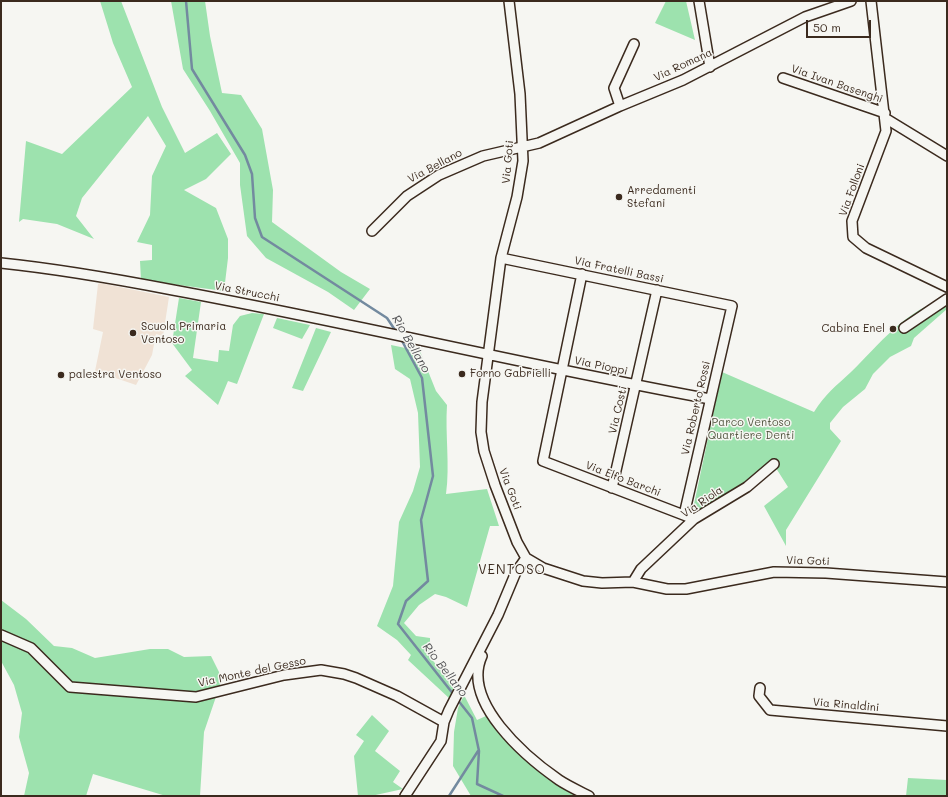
<!DOCTYPE html>
<style>
body{margin:0}
#map{position:relative;width:948px;height:797px;overflow:hidden;background:#f6f6f2;font-family:Mali,sans-serif}
canvas{display:block}
.frame{position:absolute;inset:0;border:2px solid #3b2a1e;pointer-events:none}
.scale{position:absolute;left:806px;top:20px;width:65px;height:18px;box-sizing:border-box;border:2px solid #3b2a1e;border-top:0;padding-left:5px;font-size:12px;line-height:14px;white-space:nowrap;color:#3b2a1e;-webkit-text-stroke:3px #f6f6f2;paint-order:stroke}
</style>
<div id="map">
<canvas width="948" height="797"></canvas>
<div class="frame"></div>
<div class="scale">50 m</div>
</div>
<script>
const ctx = document.querySelector('canvas').getContext('2d');
ctx.lineJoin = 'round';
function fillPath(path, color) { ctx.fillStyle = color; ctx.fill(path, 'evenodd'); }
function stroke(path, color, width, dash) { ctx.strokeStyle = color; ctx.lineWidth = width; ctx.lineCap = dash ? 'butt' : 'round'; ctx.setLineDash(dash || []); ctx.stroke(path); }
function drawText(font, color, halo, rows, align = 'center') {
  ctx.font = font + ' Mali,sans-serif'; ctx.lineWidth = 3; ctx.setLineDash([]); ctx.textBaseline = 'middle'; ctx.strokeStyle = halo; ctx.fillStyle = color; for (const [text, x, y, turn = 0] of rows) {
    ctx.save(); ctx.translate(x, y); ctx.rotate((+turn || 0) * Math.PI / 180); ctx.textAlign = isNaN(turn) ? turn : align; if (halo) ctx.strokeText(text, 0, 0); ctx.fillText(text, 0, 0); ctx.restore();
  }
}
fillPath(new Path2D(`
 M100,283L169,297L163,336L156,334L152,355L136,385L95,371L103,332L93,329L98,284Z`), '#f0e2d5');
fillPath(new Path2D(`
 M100,1H121L162,107L185,153L217,133L231,154L206,179L184,190L216,208L228,239V258L224,291L141,280L140,261L152,260V245L137,242L150,215L152,176L166,146L148,116L82,198L76,216L94,239L57,224L23,219L19,222L26,141L62,154L132,87L113,43Z
 M171,1H205L210,36L222,93L241,95L262,129L273,190L272,222L341,272L370,289L354,310L328,292L266,258L247,236L240,185V163L210,111L183,69Z
 M666,1H686L695,40L655,23Z
 M179,298L201,302L193,358L218,362L219,350L229,351L233,325L240,316L252,313L264,314L237,384L228,381L218,405L185,376L192,370L172,343Z
 M947,300V309L914,338L911,346L890,357L873,374L865,389L843,407L830,423V429L841,441L786,530V546L764,506L788,487L774,465L701,515L693,509L722,372L814,412C825,394 836,386 851,372C877,347 909,305 947,300Z
 M277,318L310,325L302,339L273,328Z
 M316,328L331,332L303,391L292,388Z
 M391,345L420,351L436,391L447,405C445,434 450,465 446,494L487,489L499,526H490L467,607L446,597L435,594L419,605L404,623L416,636L430,638V657L455,688L450,699L408,660L411,655L397,640L377,626L393,586L399,522L413,491L420,467L418,413L410,379L395,369Z
 M1,600L26,619L54,646L72,648L95,658L150,649H168L184,657L211,656L219,672L220,685L204,732L200,796H166L93,774L86,796H24L29,773L19,737L22,713L14,685L1,661Z
 M464,695L477,720L486,716C514,751 541,776 580,796H471L453,766L454,732L458,708Z
 M372,715L389,731L375,751L400,771L393,782L403,789L371,796H358L354,756L364,741L356,735Z
 M908,778L947,780V796H906Z`), '#9de2ae');
stroke(new Path2D(`
 M186,1L192,69L245,155L252,174L255,218L262,237L387,318L397,333
 M401,339L422,378L433,476L421,520L428,581L406,601L398,624L454,695
 M457,699L472,718L479,751L477,784L503,796
 M449,796L478,751`), '#738a9f', 2.5);
const minor = new Path2D(`
 M509,1L520,94L523,161L517,197L501,258L482,402L481,432L484,451L495,485L517,542L526,558L543,568L583,581L602,583L633,582L667,589H686L774,572L826,573L947,582
 M699,1L710,67
 M871,1L886,131L852,221L853,237L866,248L947,287
 M783,78L885,113
 M620,106L614,88L634,44
 M885,118L947,156
 M372,231L407,196L439,175L483,156L539,143L620,106L683,80L805,17L851,1
 M501,258L732,306L684,515
 M1,263C59,269 116,279 173,290C352,323 530,366 710,399
 M582,274L543,461L694,519
 M904,328L947,299
 M612,488L657,290
 M633,582L641,569L694,519L747,487L774,464
 M1,635L31,648L70,687L196,697L284,675L321,670L344,674L356,678L397,696L444,722
 M482,656C461,702 526,757 559,780C568,786 579,791 589,796
 M760,688L759,696L770,710L947,726
 M405,796L441,741L444,722L449,710L498,615L516,572L526,558`);
stroke(minor, '#3b2a1e', 12);
stroke(minor, '#f6f6f2', 9);
for (const [x, y, r, color] of [
 [619,197,4,"#3b2a1e"],
 [893,329,4,"#3b2a1e"],
 [133,333,4,"#3b2a1e"],
 [462,374,4,"#3b2a1e"],
 [61,375,4,"#3b2a1e"]
]) { const dot = new Path2D(); dot.arc(x, y, r, 0, 2 * Math.PI); ctx.fillStyle = color; ctx.fill(dot); stroke(dot, '#f6f6f2', 1.5); }
drawText('11px', '#3b2a1e', '#f6f6f2', [
 ["Via Romana",683,65,-25],
 ["Via Ivan Basenghi",837,84,19],
 ["Via Goti",508,162,-85],
 ["Via Bellano",435,166,-28],
 ["Via Folloni",852,190,-70],
 ["Via Fratelli Bassi",619,270,12],
 ["Via Strucchi",247,292,11],
 ["Via Pioppi",601,366,12],
 ["Via Roberto Rossi",696,408,-77],
 ["Via Costi",618,410,-77],
 ["Via Elfo Barchi",623,479,21],
 ["Via Goti",510,489,69],
 ["Via Riola",702,502,-34],
 ["Via Goti",808,561,2],
 ["Via Monte del Gesso",252,672,-12],
 ["Via Rinaldini",846,705,5]
]);
drawText('11px', '#3b2a1e', '#f6f6f2', [
 ["Arredamenti",627,191],
 ["Stefani",627,204],
 ["Scuola Primaria",141,327],
 ["Ventoso",141,340],
 ["Cabina Enel",885,329,"right"],
 ["Forno Gabrielli",470,374],
 ["palestra Ventoso",69,375]
], 'left');
drawText('11px', '#545842', '#f6f6f2', [
 ["Parco Ventoso",751,423],
 ["Quartiere Denti",751,436]
]);
drawText('italic 12px', '#525254', '#f6f6f2', [
 ["Rio Bellano",411,344,60],
 ["Rio Bellano",445,670,52]
]);
ctx.letterSpacing = '1px';
drawText('13px', '#3b2a1e', '#f6f6f2', [
 ["VENTOSO",512,570]
]);
ctx.letterSpacing = '0px';
</script>
